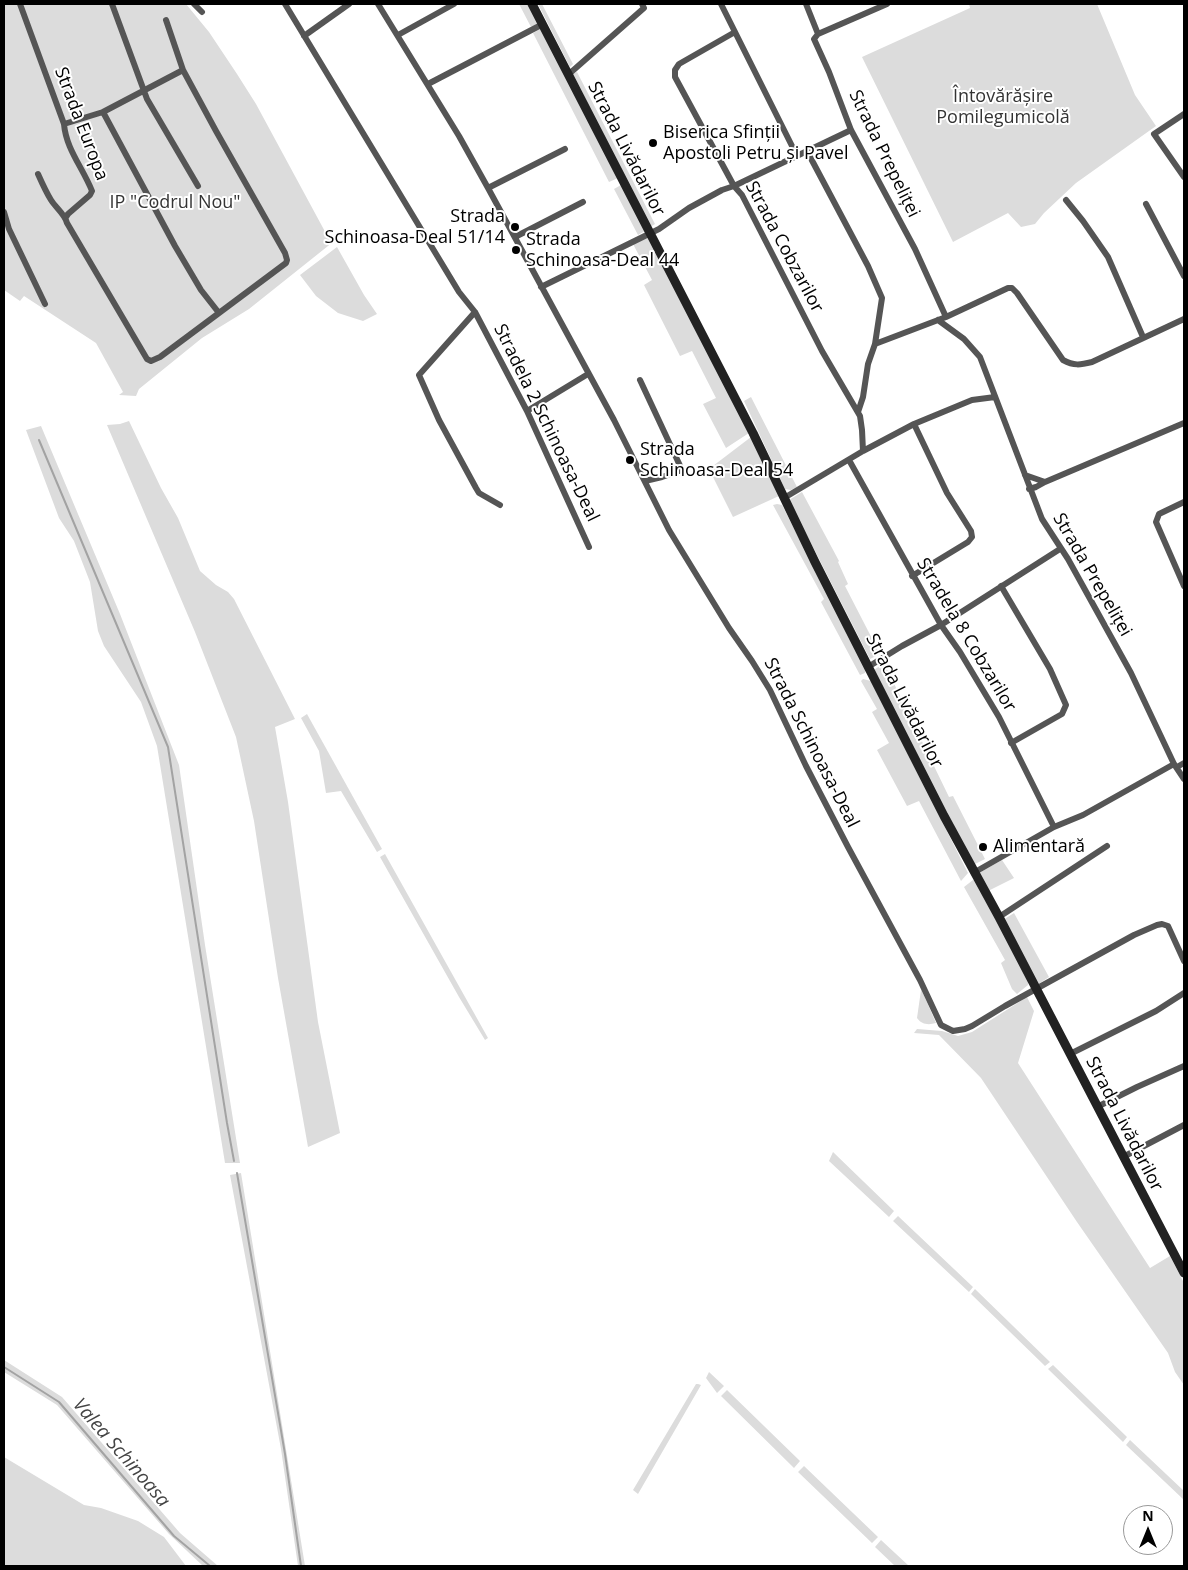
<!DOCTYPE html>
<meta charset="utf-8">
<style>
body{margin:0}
#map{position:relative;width:1188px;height:1570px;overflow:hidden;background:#fff;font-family:"Open Sans",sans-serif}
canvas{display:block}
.frame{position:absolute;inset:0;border:5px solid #000;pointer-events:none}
.north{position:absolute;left:1123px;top:1505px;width:50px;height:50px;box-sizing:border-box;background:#fff;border:1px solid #999;border-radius:50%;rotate:0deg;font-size:14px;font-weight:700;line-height:20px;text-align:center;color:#000}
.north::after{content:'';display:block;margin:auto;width:18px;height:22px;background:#000;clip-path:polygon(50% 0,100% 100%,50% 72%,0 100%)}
</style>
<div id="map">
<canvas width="1188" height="1570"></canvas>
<div class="frame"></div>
<div class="north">N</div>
</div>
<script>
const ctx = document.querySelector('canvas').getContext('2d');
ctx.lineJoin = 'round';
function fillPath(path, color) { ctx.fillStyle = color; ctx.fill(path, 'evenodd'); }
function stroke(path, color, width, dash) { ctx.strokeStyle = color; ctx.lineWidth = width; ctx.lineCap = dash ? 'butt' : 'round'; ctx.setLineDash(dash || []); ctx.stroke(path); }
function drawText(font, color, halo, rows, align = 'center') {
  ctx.font = font + ' "Open Sans",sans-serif'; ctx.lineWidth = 4; ctx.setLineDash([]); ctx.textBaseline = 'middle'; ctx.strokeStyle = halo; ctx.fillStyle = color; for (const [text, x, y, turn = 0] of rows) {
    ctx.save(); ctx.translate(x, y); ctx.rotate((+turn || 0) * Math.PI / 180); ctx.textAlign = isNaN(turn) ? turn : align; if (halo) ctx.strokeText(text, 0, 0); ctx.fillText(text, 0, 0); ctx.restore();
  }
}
fillPath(new Path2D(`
 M4,4H186L209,32L237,74L256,104L329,239L333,242L249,309L202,338L139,389L136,396L119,395L123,392L96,343L24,296L20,301L4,290Z
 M519,4H529L539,23L531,27Z
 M538,4H542L573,64L570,67Z
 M969,4H1097L1135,95L1156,126L1076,183L1044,213L1035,224L1021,227L1008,213L953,242L862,57L970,8Z
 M542,28L618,178L609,182L533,33Z
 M577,72L655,224L650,227L573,74Z
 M621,185L645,231L638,235L614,189Z
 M650,237L749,433L726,448L703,404L716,398L692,351L680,356L644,285L652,280L633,244Z
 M337,247L364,295L377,314L363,321L338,313L316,296L300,275Z
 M751,397L797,487L791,490L785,489L744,401Z
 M129,421L161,488L178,518L200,571L216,585L228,592L234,599L295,719L275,727L288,802L318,1022L340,1133L308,1147L278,978L254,821L236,737L195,632L107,425L120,424Z
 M41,426L120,614L179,765L205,945L240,1163H225L157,746L141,702L104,646L98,631L90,582L74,541L59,518L26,430Z
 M751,437L779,496L733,517L709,469Z
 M802,492L839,561L838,562L848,584L845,586L880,654L870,659L789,500Z
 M777,504L782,505L866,669L865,673L860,675L821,602L824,599L773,505Z
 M884,663L949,797L953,796L985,859L975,864L943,806L874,670Z
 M863,679L871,681L968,873L961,881L919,801L907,806L877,750L889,743L872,712L877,709L861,681Z
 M307,714L382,849L377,852L341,791L326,793L319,751L301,718Z
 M385,854L488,1038L485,1040L459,997L380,857Z
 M1002,860L1014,878L988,891L979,873Z
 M973,880H976L1028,980V985L1017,994L1012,989L1001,963L1005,960L964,887Z
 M1014,913L1049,977L1037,985L1003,920Z
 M921,990L922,991L936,1023C929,1025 922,1025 917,1018Z
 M1027,997L1034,1011L1018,1063L1150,1268L1170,1256L1184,1283V1385L1175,1372L1168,1353L1077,1222L981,1078L939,1035L914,1033L917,1029L942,1031L958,1036L972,1032Z
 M833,1152L894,1211L889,1217L829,1161Z
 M241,1173L305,1566H298L281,1449L230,1175Z
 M898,1216L973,1287L969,1292L893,1221Z
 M975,1289L1050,1362L1045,1366L971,1294Z
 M4,1360L62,1397L180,1533L218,1566H203L169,1534L57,1405L4,1372Z
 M1053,1365L1127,1437L1123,1442L1048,1369Z
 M709,1372L724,1386L717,1393L706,1378Z
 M696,1384H698L701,1385L638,1494L633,1490Z
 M727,1390L800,1461L794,1468L721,1396Z
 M1130,1440L1184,1491V1500L1126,1445Z
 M4,1457L84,1505L101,1508L138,1521L164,1537L186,1566H4Z
 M804,1466L878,1537L872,1543L798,1472Z
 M881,1540L909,1566H895L875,1547Z`), '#dcdcdc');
stroke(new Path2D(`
 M39,440L168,747L227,1123L234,1161
 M237,1173L285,1454L301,1566
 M4,1367L59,1402L174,1536L210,1566`), '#a3a3a3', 2);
stroke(new Path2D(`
 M20,4L64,124C66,149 83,168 92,191L90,195L68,214L66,217
 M112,4L147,99L198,186
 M194,4L202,12
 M285,4L459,292L475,312L527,411L589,547
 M378,4L459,136L488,188L614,420L669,530L729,628L752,661L770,690L806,766L848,847L920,980L941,1025L953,1031L965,1029L972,1026L1005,1006L1134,935L1157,925L1162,924L1168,926L1184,961
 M721,4L797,156
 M806,4L818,34L814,39L829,72L851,130L915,249L946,317
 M735,32L679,64L675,70V77L734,186L742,195L822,351L860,416L862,430L863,451
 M818,34L887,4
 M398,35L454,4
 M304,36L349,4
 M569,74L644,8L642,4
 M428,84L543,24
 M103,112L175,246L201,290L219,313L286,263L287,260L285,253L216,131L183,70L166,20
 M1184,114L1154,134L1184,177
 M64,124L103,112L183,70
 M807,151L868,266L882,298L875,344L868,364L863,397L858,412
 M38,174C42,183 46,192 51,200C56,208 65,214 67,223L147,359L151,361L160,357L219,313
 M488,188L565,149
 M1066,200L1083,221L1108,257L1143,337
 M1146,204L1184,276
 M4,212L9,229L45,304
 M515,237L583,202
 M541,287L659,229L689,208L722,190L734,186L851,130
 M475,312L419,375L439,420L476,488L479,493L500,505
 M938,320L964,339L980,357L1042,519L1068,559L1131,673L1174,764L1184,779
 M875,344L946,317L1008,288H1012L1017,293L1063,360C1074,366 1080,365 1092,362L1184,319
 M640,380L682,470L662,477L645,481
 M527,411L588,374
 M849,460L941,625L960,652L999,717L1054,827
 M1025,475L1045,482
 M1029,489L1036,487L1045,482L1184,423
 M784,498L863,451L914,424L972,400L995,397
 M1184,502L1159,514L1156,522L1184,586
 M912,576L968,542L972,537L971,531L947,493L914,424
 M1001,586L1050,669L1066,705L1062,714L1011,743
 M868,667L902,646L941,625L1060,549
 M1177,767L1184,763
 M975,872L1054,827L1083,815L1174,764
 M999,917L1107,846
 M1070,1054L1156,1011L1184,993
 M1097,1107L1137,1087L1184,1066
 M1123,1157L1184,1125`), '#555', 6);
stroke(new Path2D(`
 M532,4L753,433L815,562L944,816L999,917L1184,1273`), '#222', 9);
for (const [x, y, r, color] of [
 [653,143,5,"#000"],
 [515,227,5,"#000"],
 [516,250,5,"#000"],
 [630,460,5,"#000"],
 [983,847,5,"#000"]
]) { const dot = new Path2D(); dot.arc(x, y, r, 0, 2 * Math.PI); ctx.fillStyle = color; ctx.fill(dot); stroke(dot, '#fff', 2); }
drawText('18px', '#333', '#fff', [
 ["Întovărășire",1003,97],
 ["Pomilegumicolă",1003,118],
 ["IP \"Codrul Nou\"",175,203]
]);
drawText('18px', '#000', '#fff', [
 ["Strada Europa",81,124,69],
 ["Strada Livădarilor",626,149,63],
 ["Strada Prepeliței",884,154,64],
 ["Strada Cobzarilor",784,247,62],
 ["Stradela 2 Schinoasa-Deal",546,423,64],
 ["Strada Prepeliței",1092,575,60],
 ["Stradela 8 Cobzarilor",966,635,59],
 ["Strada Livădarilor",904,701,63],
 ["Strada Schinoasa-Deal",811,743,63],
 ["Strada Livădarilor",1124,1124,63]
]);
drawText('18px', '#000', '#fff', [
 ["Biserica Sfinții",663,133],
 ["Apostoli Petru și Pavel",663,154],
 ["Strada",505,217,"right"],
 ["Schinoasa-Deal 51/14",505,238,"right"],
 ["Strada",526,240],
 ["Schinoasa-Deal 44",526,261],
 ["Strada",640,450],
 ["Schinoasa-Deal 54",640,471],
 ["Alimentară",993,847]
], 'left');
drawText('italic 19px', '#444', '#fff', [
 ["Valea Schinoasa",121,1453,49]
]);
</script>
